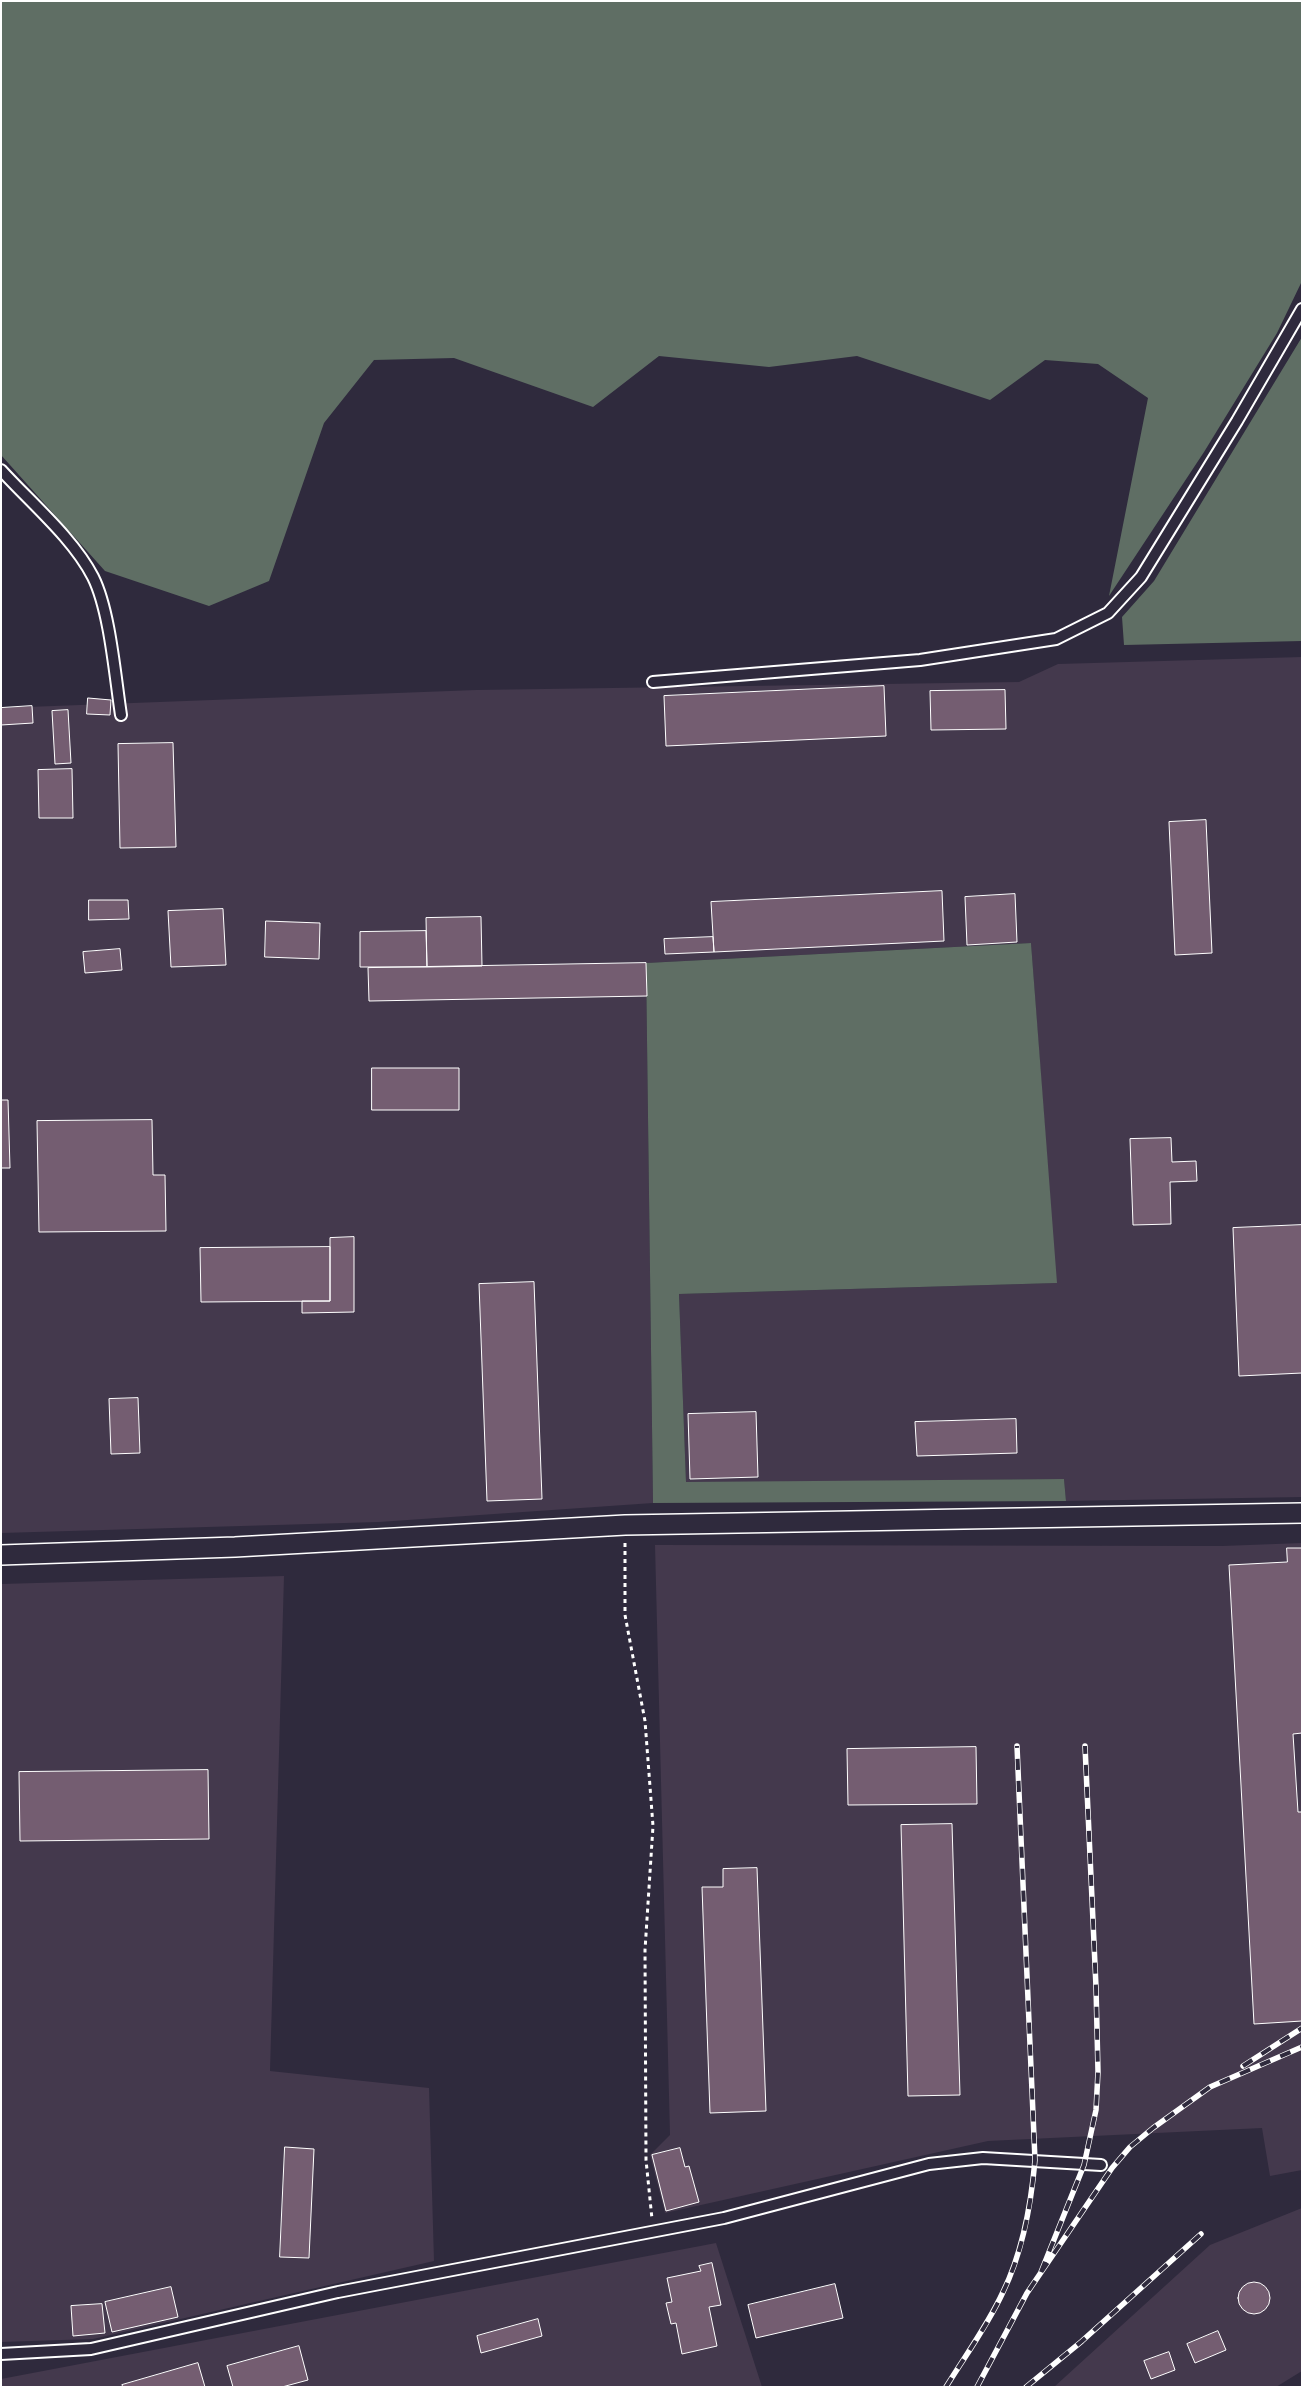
<!DOCTYPE html>
<style>
body{margin:0}
#map{position:relative;width:1303px;height:2388px;overflow:hidden;background:#2f2a3d;font-family:"Balsamiq Sans",sans-serif}
canvas{display:block}
.frame{position:absolute;inset:0;border:2px solid #fff;pointer-events:none}
</style>
<div id="map">
<canvas width="1303" height="2388"></canvas>
<div class="frame"></div>
</div>
<script>
const ctx = document.querySelector('canvas').getContext('2d');
ctx.lineJoin = 'round';
function fillPath(path, color) { ctx.fillStyle = color; ctx.fill(path, 'evenodd'); }
function stroke(path, color, width, dash) { ctx.strokeStyle = color; ctx.lineWidth = width; ctx.lineCap = dash ? 'butt' : 'round'; ctx.setLineDash(dash || []); ctx.stroke(path); }
fillPath(new Path2D(`
 M1302,657V1497L1066,1501L1064,1479L686,1483L679,1294L1056,1283L1031,943L646,963L653,1503L379,1522L1,1533V708L476,690L1019,682L1058,664Z
 M1302,1543V2170L1270,2176L1262,2128L988,2141L665,2213L650,2155L670,2135L655,1545L1222,1546Z
 M284,1576L270,2071L429,2088L434,2261L93,2339L1,2342V1584Z
 M1302,2208V2371L1276,2387H1054L1210,2245Z
 M716,2243L762,2387H1V2379Z`), '#44394d');
fillPath(new Path2D(`
 M1,1H1302V281L1277,333L1204,452L1109,596L1148,398L1098,364L1045,360L990,400L857,356L769,367L659,356L593,407L454,358L374,360L324,423L269,581L209,606L105,571L1,455Z
 M1302,337V641L1124,645L1122,617L1154,581Z
 M1031,943L1057,1283L679,1294L686,1482L1064,1479L1066,1501L653,1503L646,963Z`), '#5f6e64');
const building = new Path2D(`
 M884,686L886,736L666,746L664,696Z
 M1005,690L1006,729L931,730L930,691Z
 M88,698L111,700L110,715L87,714Z
 M32,706L33,723L1,725V708Z
 M68,710L71,763L55,764L52,711Z
 M173,743L176,847L120,848L118,744Z
 M72,769L73,818H39L38,770Z
 M1206,820L1212,953L1175,955L1169,822Z
 M942,891L944,941L714,952L711,902Z
 M1015,894L1017,942L967,945L965,897Z
 M89,900H128L129,919L89,920Z
 M223,909L226,965L171,967L168,911Z
 M481,917L482,966L427,967L426,918Z
 M266,921L320,923L319,959L265,957Z
 M426,931L427,967H360V932Z
 M713,937L714,952L665,954L664,939Z
 M120,949L122,970L85,973L83,952Z
 M646,963L647,996L369,1001L368,968Z
 M372,1068H459V1110H372Z
 M1,1100H8L10,1168H1Z
 M152,1120L153,1175H165L166,1231L39,1232L37,1121Z
 M1171,1138L1172,1162L1196,1161L1197,1181L1170,1182L1171,1224L1133,1225L1130,1139Z
 M1302,1225V1373L1239,1376L1233,1228Z
 M354,1237V1312L302,1313V1301H330V1238Z
 M330,1247V1301L201,1302L200,1248Z
 M534,1282L542,1499L487,1501L479,1284Z
 M138,1398L140,1453L111,1454L109,1399Z
 M756,1412L758,1477L690,1479L688,1414Z
 M1016,1419L1017,1453L917,1456L915,1422Z
 M1287,1548H1302V1733L1293,1734L1298,1812H1302V2021L1254,2024L1229,1565L1287,1562Z
 M976,1747L977,1804L848,1805L847,1749Z
 M208,1770L209,1839L20,1841L19,1772Z
 M952,1824L960,2095L908,2096L901,1825Z
 M757,1868L766,2111L710,2113L702,1887H723V1869Z
 M285,2147L314,2149L309,2258L280,2257Z
 M680,2148L685,2167L689,2166L699,2202L666,2211L652,2155Z
 M712,2263L721,2305L709,2307L717,2346L682,2354L676,2323L671,2324L666,2303L672,2302L667,2278L701,2271L699,2266Z
 M1238 2298a16 16 0 1 1 32 0a16 16 0 1 1-32 0Z
 M835,2284L843,2318L756,2338L748,2305Z
 M171,2287L178,2317L112,2332L105,2302Z
 M102,2304L105,2333L73,2336L71,2306Z
 M538,2319L542,2336L481,2353L477,2336Z
 M1218,2331L1226,2350L1195,2363L1187,2344Z
 M299,2346L308,2380L282,2387H233L227,2366Z
 M1169,2352L1175,2370L1151,2379L1144,2361Z
 M198,2363L205,2387H123L122,2385Z`);
fillPath(building, '#745d71');
stroke(building, '#fff', 1);
const lane = new Path2D(`
 M1,470C31,503 73,538 93,577C110,611 115,676 121,715
 M653,682L920,660L1056,639L1108,613L1141,577L1237,421L1302,309
 M1,2354L91,2349L338,2292L724,2218L929,2164L983,2158L1101,2165`);
const street = new Path2D(`
 M1,1555L235,1547L625,1525L1302,1513`);
stroke(lane, '#fff', 14);
stroke(street, '#fff', 22);
stroke(new Path2D(`
 M625,1543V1615L645,1721L653,1826L645,1950L646,2160L652,2219`), '#fff', 3, [4, 4]);
stroke(lane, '#2f2a3d', 10);
stroke(street, '#2f2a3d', 19);
const rail = new Path2D(`
 M1243,2066L1302,2028
 M1041,2272L1084,2165L1096,2110L1098,2072L1096,1987L1085,1746
 M946,2387C965,2356 988,2325 1003,2292C1023,2251 1031,2206 1035,2160L1017,1746
 M977,2387L1027,2293L1112,2168L1130,2147L1153,2128L1210,2087L1302,2047
 M1026,2387L1082,2341L1201,2234`);
stroke(rail, '#fff', 5.5);
stroke(rail, '#2f2a3d', 4, [11]);
</script>
